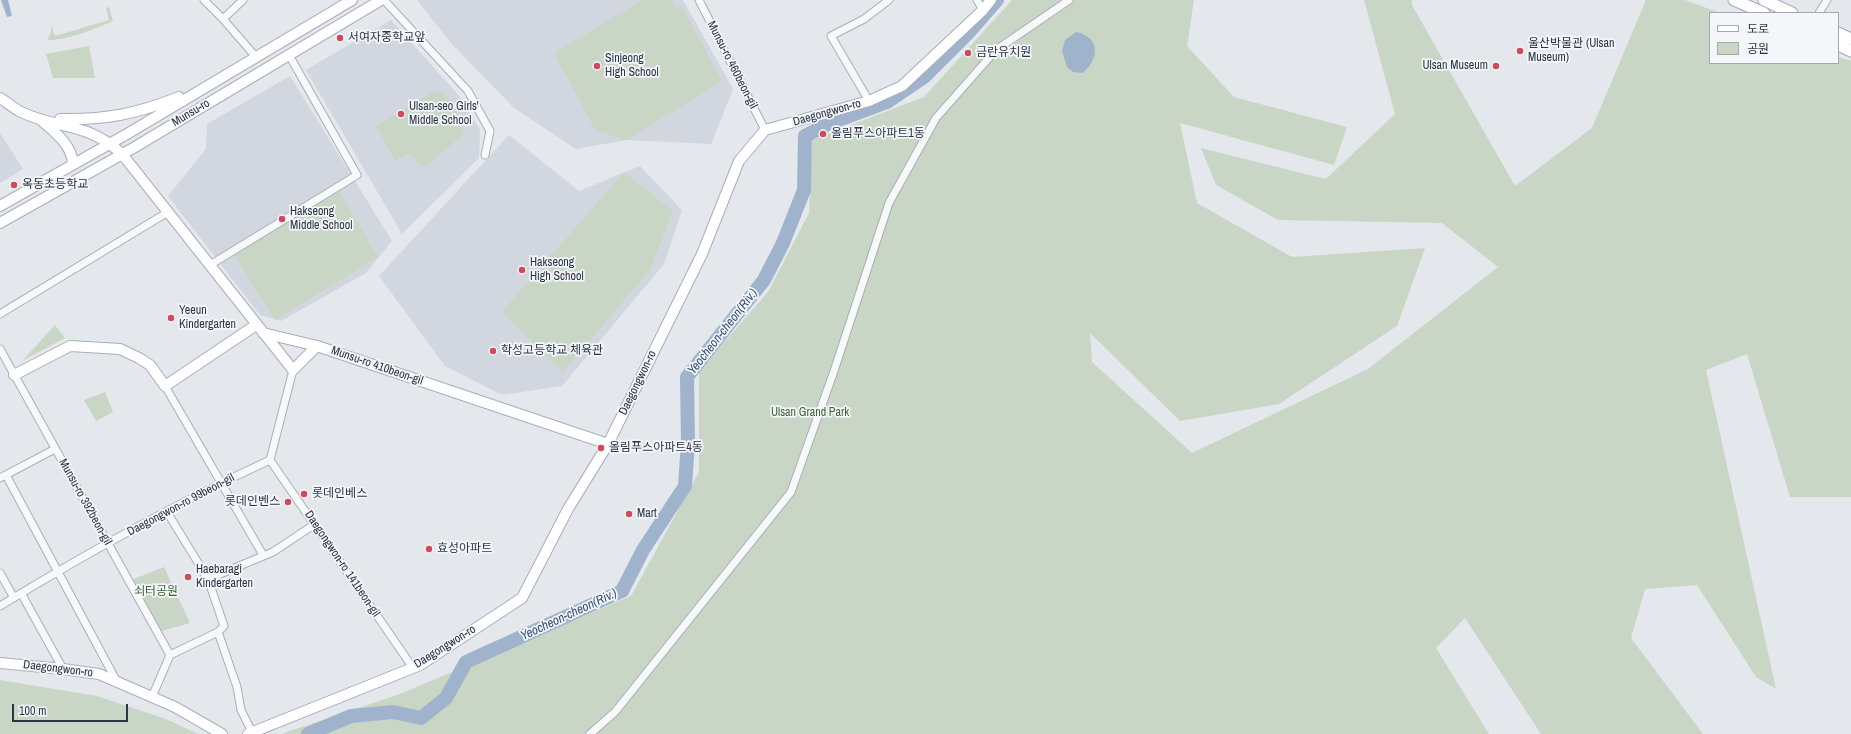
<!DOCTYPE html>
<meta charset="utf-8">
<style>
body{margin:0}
#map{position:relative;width:1851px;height:734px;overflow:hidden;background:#e4e7ec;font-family:"Archivo Narrow","Noto Sans KR",sans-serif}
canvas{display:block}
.legend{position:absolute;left:1709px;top:12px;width:130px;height:52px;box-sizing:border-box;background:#f4f6f9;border:1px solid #a4a8b1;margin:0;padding:5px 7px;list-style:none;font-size:12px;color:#2b3445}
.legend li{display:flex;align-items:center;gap:8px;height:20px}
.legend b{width:20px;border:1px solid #a4a8b1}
.scale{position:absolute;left:12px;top:704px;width:116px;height:18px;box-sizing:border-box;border:2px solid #2b3445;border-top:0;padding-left:5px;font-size:12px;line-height:14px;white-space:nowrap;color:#2b3445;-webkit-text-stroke:3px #f4f6f9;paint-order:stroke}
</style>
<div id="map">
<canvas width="1851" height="734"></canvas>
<ul class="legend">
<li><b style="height:5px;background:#fff"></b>도로</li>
<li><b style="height:11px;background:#c9d6c5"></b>공원</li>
</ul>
<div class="scale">100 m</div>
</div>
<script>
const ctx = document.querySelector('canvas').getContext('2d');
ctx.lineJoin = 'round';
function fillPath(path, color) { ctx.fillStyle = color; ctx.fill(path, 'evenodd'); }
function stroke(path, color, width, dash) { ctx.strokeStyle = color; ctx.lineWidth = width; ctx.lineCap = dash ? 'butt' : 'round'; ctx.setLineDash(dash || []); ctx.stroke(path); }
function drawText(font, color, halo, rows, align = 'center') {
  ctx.font = font + ' "Archivo Narrow","Noto Sans KR",sans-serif'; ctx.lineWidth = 3.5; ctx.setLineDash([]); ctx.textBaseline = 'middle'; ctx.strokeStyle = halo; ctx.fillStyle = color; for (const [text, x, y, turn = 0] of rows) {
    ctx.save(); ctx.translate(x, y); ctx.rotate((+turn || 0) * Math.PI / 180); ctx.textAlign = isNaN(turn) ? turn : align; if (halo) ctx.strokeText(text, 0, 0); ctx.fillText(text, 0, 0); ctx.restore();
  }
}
fillPath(new Path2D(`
 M417,0H683L733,89L711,144L627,140L576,149L513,107L451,43Z
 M391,20L460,97L480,130L479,158L402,234L306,70Z
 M290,76L392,241L366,273L281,321L260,315L168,196L206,149L207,124Z
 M0,133L23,169L0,183Z
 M509,135L579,191L640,166L682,210L664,264L562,386L502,395L445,366L379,276Z`), '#d2d6de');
fillPath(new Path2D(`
 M642,0H671L676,8L681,5L722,81L627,140L595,130L554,53Z
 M1012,0H1194L1187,46L1234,97L1347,127L1334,165L1180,123L1197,203L1292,257L1425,248L1397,326L1279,404L1180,421L1090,333L1092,362L1192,453L1368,369L1498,267L1442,223L1278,220L1216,185L1201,148L1326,179L1395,114L1364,0H1412V5L1515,186L1592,128L1646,0H1685L1720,13H1710V63H1838V57L1851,61V497H1790L1747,354L1706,370L1776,689L1756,677L1697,585L1645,589L1631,638L1703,734H1541L1465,618L1436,648L1489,734H281L400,694L631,596L699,472V371L768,292L809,213L812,140L924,97Z
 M109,7L113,21C95,29 66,41 47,40L51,32V24L55,36L109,20L106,8Z
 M89,46L95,78H53L46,54Z
 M437,90L453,102L463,135L424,167L409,153L395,161L376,126Z
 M624,172L673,211L650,270L563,372L502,312Z
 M338,189L378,257L275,320L233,253Z
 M55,325L65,338L22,361Z
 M105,392L113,412L96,421L84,400Z
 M164,567L190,623L158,632L129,581Z
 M0,680L97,696L166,719L198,734H0Z`), '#c9d6c5');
fillPath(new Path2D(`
 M1,0H8L12,16L7,17Z
 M1076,32C1100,37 1100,58 1083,73L1073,72L1067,67L1062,51L1065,40Z`), '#9fb4cc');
stroke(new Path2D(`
 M308,734L351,716L393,712L421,718L446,698L466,662L622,591L643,550L685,486L688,442L687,377L764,280L783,243L804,190L805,136L828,124L887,102L924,77L969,32L997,0`), '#9fb4cc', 14);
const street = new Path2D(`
 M204,0L223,19L256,57
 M384,0L468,91L490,131L485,155
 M699,0L765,130
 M977,0L983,10
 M1819,13L1827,0
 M223,19L243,0
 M869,101L831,36L864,19L889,0
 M210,265L357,175L289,55
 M0,314L168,212
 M0,349L170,655
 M165,386L263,555
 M270,460L413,668
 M6,475L117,682
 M0,478L55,449
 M0,573L14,598
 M208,579L273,552L315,524
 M21,593L63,669
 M0,606C87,553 177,503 270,460L293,370
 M218,632L237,687L241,710L252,732
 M152,697L170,655L218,632L224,626L208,579L167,512
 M590,734L615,712L791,492L834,371L889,203L936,118L996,50L1069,0`);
const secondary = new Path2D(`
 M0,98C7,102 13,108 21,112C59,130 86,121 122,154L293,370L317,346L608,444
 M40,119C53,131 72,144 73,164
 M60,119C106,120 136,114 179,97
 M0,206L127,134L352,0
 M0,223L135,147L381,0
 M263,333L317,346
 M14,375L70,346L120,349L139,358L150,365L165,386L256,325
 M0,663L63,669L99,674L175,707L222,734
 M248,734L420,665L522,598L568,509L608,444L702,254L739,161L765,130L869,101L902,86L983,10L991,0`);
const primary = new Path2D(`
 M1734,0L1764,13
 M1764,0L1792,13
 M1838,33L1851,39
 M1838,45L1851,51`);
stroke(street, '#a9aeb7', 9);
stroke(secondary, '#a9aeb7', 12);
stroke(primary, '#a3abb8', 13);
stroke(street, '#f7f8fa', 7);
stroke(secondary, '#fff', 10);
stroke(primary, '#fff', 11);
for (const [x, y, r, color] of [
 [340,38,4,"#d1495b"],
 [1520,51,4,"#d1495b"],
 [968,53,4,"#d1495b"],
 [597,66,4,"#d1495b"],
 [1496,66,4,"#d1495b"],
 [401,114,4,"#d1495b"],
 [823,134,4,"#d1495b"],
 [14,185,4,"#d1495b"],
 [282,219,4,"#d1495b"],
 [522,270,4,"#d1495b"],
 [171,318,4,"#d1495b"],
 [493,351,4,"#d1495b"],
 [601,448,4,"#d1495b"],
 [304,494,4,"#d1495b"],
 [288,502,4,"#d1495b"],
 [629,514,4,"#d1495b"],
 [429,549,4,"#d1495b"],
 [188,577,4,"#d1495b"]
]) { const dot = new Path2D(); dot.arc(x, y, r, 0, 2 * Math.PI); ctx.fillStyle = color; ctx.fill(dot); stroke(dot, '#f4f6f9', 1.5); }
drawText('12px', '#2b3445', '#f4f6f9', [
 ["서여자중학교앞",348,38],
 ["울산박물관 (Ulsan",1528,44],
 ["Museum)",1528,58],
 ["금란유치원",976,53],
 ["Sinjeong",605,59],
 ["High School",605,73],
 ["Ulsan Museum",1488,66,"right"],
 ["Ulsan-seo Girls'",409,107],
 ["Middle School",409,121],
 ["올림푸스아파트1동",831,134],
 ["옥동초등학교",22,185],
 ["Hakseong",290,212],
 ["Middle School",290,226],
 ["Hakseong",530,263],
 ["High School",530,277],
 ["Yeeun",179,311],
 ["Kindergarten",179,325],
 ["학성고등학교 체육관",501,351],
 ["올림푸스아파트4동",609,448],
 ["롯데인베스",312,494],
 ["롯데인벤스",280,502,"right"],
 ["Mart",637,514],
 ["효성아파트",437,549],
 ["Haebaragi",196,570],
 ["Kindergarten",196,584]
], 'left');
drawText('12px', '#2b3445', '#f4f6f9', [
 ["Munsu-ro 460beon-gil",732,65,63],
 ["Munsu-ro",191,113,-31],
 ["Daegongwon-ro",827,113,-16],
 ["Munsu-ro 410beon-gil",377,366,19],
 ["Daegongwon-ro",638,383,-64],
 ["Munsu-ro 392beon-gil",85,502,61],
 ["Daegongwon-ro 99beon-gil",181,505,-28],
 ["Daegongwon-ro 141beon-gil",342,564,56],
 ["Daegongwon-ro",445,647,-32],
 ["Daegongwon-ro",58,669,7]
]);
drawText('12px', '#3f6138', '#f4f6f9', [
 ["Ulsan Grand Park",810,413],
 ["쇠터공원",156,592]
]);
drawText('italic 13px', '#34527a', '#f4f6f9', [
 ["Yeocheon-cheon(Riv.)",723,332,-52],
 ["Yeocheon-cheon(Riv.)",569,615,-25]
]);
</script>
